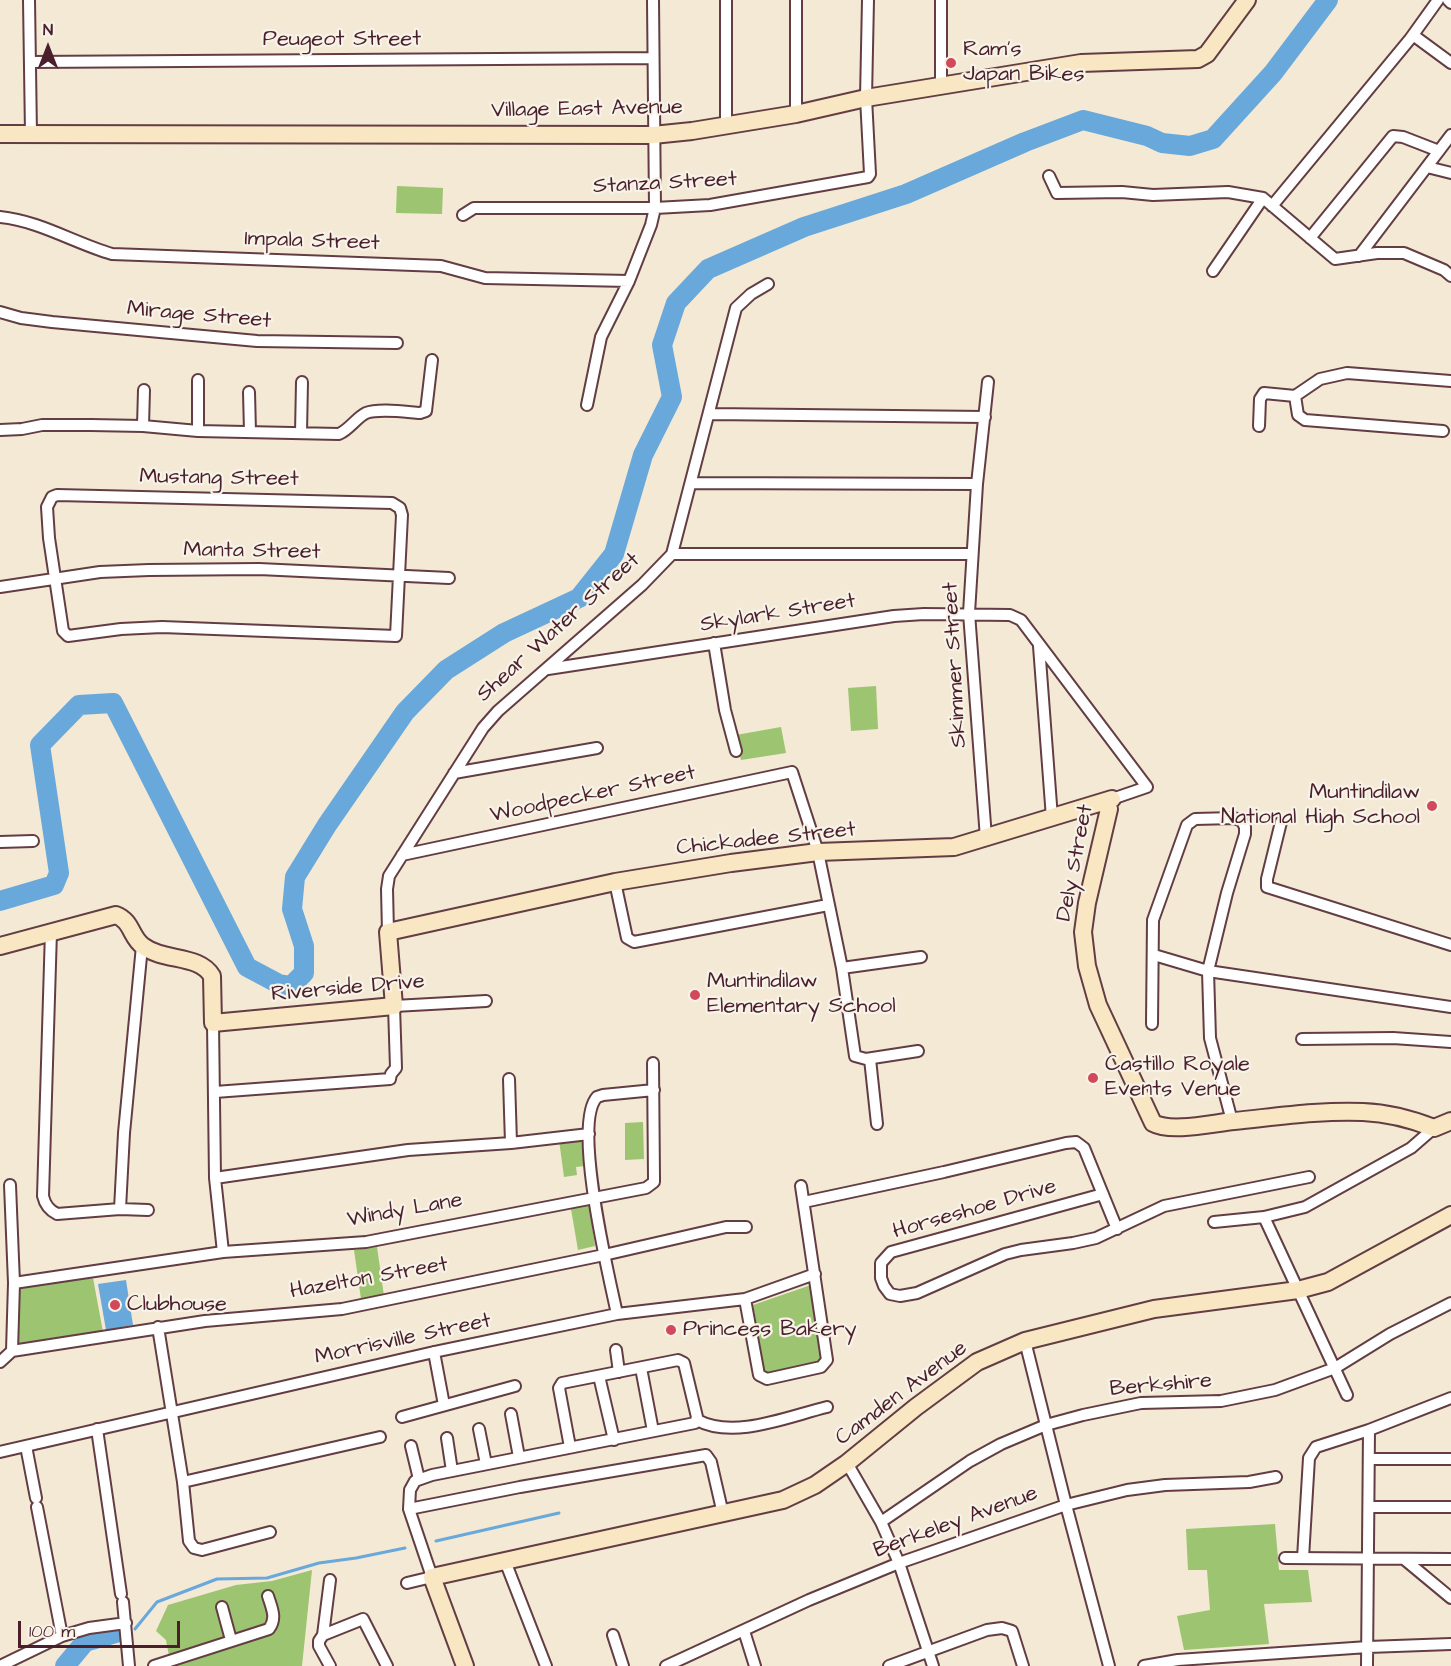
<!DOCTYPE html>
<style>
body{margin:0}
#map{position:relative;width:1451px;height:1666px;overflow:hidden;background:#f3e9d4;font-family:"Architects Daughter",sans-serif}
canvas{display:block}
.north{position:absolute;left:18px;top:18px;width:60px;height:60px;-webkit-text-stroke:4px #f7f3e8;paint-order:stroke;rotate:0deg;font-size:16px;font-weight:700;line-height:24px;text-align:center;color:#4a1f2b}
.north::after{content:'';display:block;margin:auto;width:21px;height:27px;background:#4a1f2b;clip-path:polygon(50% 0,100% 100%,50% 72%,0 100%)}
.scale{position:absolute;left:18px;top:1621px;width:162px;height:27px;box-sizing:border-box;border:3px solid #4a1f2b;border-top:0;padding-left:8px;font-size:18px;line-height:21px;white-space:nowrap;color:#4a1f2b;-webkit-text-stroke:4px #f7f3e8;paint-order:stroke}
</style>
<div id="map">
<canvas width="1451" height="1666"></canvas>
<div class="north">N</div>
<div class="scale">100 m</div>
</div>
<script>
const ctx = document.querySelector('canvas').getContext('2d');
ctx.lineJoin = 'round';
function fillPath(path, color) { ctx.fillStyle = color; ctx.fill(path, 'evenodd'); }
function stroke(path, color, width, dash) { ctx.strokeStyle = color; ctx.lineWidth = width; ctx.lineCap = dash ? 'butt' : 'round'; ctx.setLineDash(dash || []); ctx.stroke(path); }
function drawText(font, color, halo, rows, align = 'center') {
  ctx.font = font + ' "Architects Daughter",sans-serif'; ctx.lineWidth = 4.5; ctx.setLineDash([]); ctx.textBaseline = 'middle'; ctx.strokeStyle = halo; ctx.fillStyle = color; for (const [text, x, y, turn = 0] of rows) {
    ctx.save(); ctx.translate(x, y); ctx.rotate((+turn || 0) * Math.PI / 180); ctx.textAlign = isNaN(turn) ? turn : align; if (halo) ctx.strokeText(text, 0, 0); ctx.fillText(text, 0, 0); ctx.restore();
  }
}
fillPath(new Path2D(`
 M397,186L443,188L442,214L396,213Z
 M876,686L878,729L851,731L848,688Z
 M781,727L786,753L741,760L736,735Z
 M643,1122L644,1159L625,1160V1123Z
 M583,1138L585,1166L576,1167L577,1175L564,1177L559,1140Z
 M589,1204L595,1246L578,1250L571,1209Z
 M377,1247L384,1296L361,1299L354,1250Z
 M93,1278L103,1332L18,1345L20,1288Z
 M811,1285L822,1361L765,1373L753,1305Z
 M1275,1524L1279,1570H1308L1312,1602L1264,1604L1269,1644L1184,1650L1177,1616L1210,1610L1207,1570H1188L1186,1529Z
 M312,1570L302,1666H171L166,1640L156,1631L168,1605L236,1585L272,1581Z`), '#9dc470');
fillPath(new Path2D(`
 M126,1280L133,1325L106,1330L98,1284Z`), '#68a8db');
stroke(new Path2D(`
 M436,1541L559,1513
 M135,1629L157,1602L217,1579L267,1578L319,1563L356,1558L405,1548`), '#68a8db', 3);
stroke(new Path2D(`
 M0,901L54,885L59,873L40,745L79,705L113,703L247,967L279,984L291,986L304,973V946L292,909L295,877L327,825L405,712L446,670L504,633L579,598L614,554L643,455L672,397L662,345L676,303L708,269L804,227L906,194L1025,142L1083,120L1147,136L1162,143L1190,146L1213,139L1273,73L1328,0
 M65,1666L85,1642L116,1633`), '#68a8db', 20);
const street = new Path2D(`
 M29,0L31,134
 M726,0V125
 M941,0V85
 M1448,0L1451,3
 M1413,35L1451,63
 M30,62L653,58
 M796,114V0
 M1427,167L1451,173
 M1049,176L1057,193L1122,192L1153,195L1228,192L1263,198L1335,259L1377,253H1404L1444,270L1451,276
 M1272,206L1410,39L1438,0
 M463,215L474,208H655L710,205L868,177L870,174L866,98L868,0
 M0,217C40,221 74,243 112,254L441,266L485,278L629,281
 M1310,238L1393,136L1403,137L1439,151
 M1359,256L1451,135
 M1213,271L1263,198
 M0,312L21,318L52,322L257,341L397,343
 M198,380V431
 M249,392L250,432
 M1295,396L1298,415L1305,420L1443,431
 M587,405L601,337L629,281L651,225L655,208L653,0
 M710,414L985,417
 M143,426L144,390
 M1259,426L1260,399L1264,393L1295,396L1320,379L1347,373L1451,381
 M0,430L22,429L42,425H91L143,426L198,431L339,434C350,429 356,418 366,413C379,408 406,412 420,413L426,411L432,360
 M301,433L302,382
 M691,483L977,484
 M57,495L392,503L400,508L402,515L396,636L162,627L121,629L68,636L63,631L49,538L47,507L52,497Z
 M672,554H972
 M0,587L100,572L149,570L259,569L449,578
 M714,643L725,710L736,751
 M1039,646L1052,818
 M548,669L894,616L924,614L1010,615L1021,620L1147,787L1112,799L1111,803
 M454,773L597,748
 M1281,822L1267,879V887L1451,945
 M986,838L969,613L977,484L988,382
 M0,842L33,841
 M402,855L792,772L818,852L842,968L855,1056L866,1059L918,1051
 M615,882L627,938L634,942L828,905
 M51,931L43,1196C45,1205 49,1210 57,1214L120,1209L148,1210
 M388,932L387,889L389,876L483,728L498,711L642,585L672,554L736,308L751,294L768,284
 M1154,955L1208,971L1451,1007
 M842,968L921,957
 M213,1023L215,1178L223,1252
 M1152,1024L1153,920L1187,825L1195,819L1234,818L1242,821L1245,827V834L1227,893L1208,971L1210,1038L1232,1121
 M1302,1039L1393,1038L1451,1042
 M870,1059L877,1124
 M509,1079L511,1143
 M215,1092L390,1079L391,1074L396,1068L394,1006L486,1001
 M215,1178L408,1150L511,1143L589,1134
 M10,1185L14,1283L12,1351
 M1103,1194L891,1252L881,1263V1278L884,1286L890,1294L900,1296L917,1293L1005,1254L1021,1250L1073,1243L1096,1238L1164,1206L1309,1177
 M804,1202L944,1172L1066,1143L1076,1142L1084,1148L1117,1229
 M120,1209L124,1133L142,946
 M1264,1217L1347,1395
 M1214,1222L1264,1217L1305,1207L1411,1148L1434,1128
 M14,1283L223,1252L366,1242L646,1188L654,1182V1178L653,1063
 M745,1299L759,1375L767,1379L821,1367L827,1360L801,1186
 M617,1314C609,1276 572,1124 597,1097L603,1095L654,1090
 M158,1327L183,1482L189,1541L194,1548L202,1550L270,1532
 M1025,1341L1066,1505L1109,1666
 M616,1350L619,1372
 M434,1352L444,1405
 M0,1362L12,1351L205,1321L342,1309L604,1255L726,1227H746
 M641,1368L653,1431
 M599,1376L614,1440
 M511,1414L519,1457
 M402,1417L515,1386
 M697,1420C734,1440 789,1416 827,1407
 M97,1429L121,1594
 M479,1429L486,1464
 M447,1438L452,1471
 M26,1446L36,1498
 M411,1446L419,1479
 M0,1452L434,1352L617,1314L745,1299L815,1274
 M1369,1459H1451
 M847,1463L881,1522L899,1563L933,1666
 M183,1482L380,1437
 M37,1507L62,1636
 M1369,1507H1451
 M409,1509L520,1487L706,1455L711,1462L723,1514
 M881,1522L970,1461L1001,1444L1046,1425L1083,1415L1141,1403L1221,1401L1275,1390L1335,1368L1390,1334L1451,1303
 M1285,1558L1451,1559
 M1303,1558L1309,1458L1316,1447L1369,1430L1451,1398
 M1404,1559L1451,1598
 M505,1561L546,1666
 M407,1583L432,1577L409,1509L410,1490L415,1481L432,1475L695,1423L697,1417L684,1363L678,1360L562,1383L559,1388L570,1447
 M123,1602L129,1666
 M222,1607L231,1640
 M744,1631L755,1666
 M323,1635L330,1580
 M613,1635L623,1666
 M0,1666L62,1636L89,1628L126,1623
 M154,1666L269,1629C277,1618 272,1609 268,1596
 M330,1666L319,1646V1641L323,1635L363,1619L387,1666
 M666,1666L809,1600L899,1563L1066,1505L1127,1490L1165,1485L1249,1482L1276,1477
 M889,1666L987,1630L1002,1628L1012,1631L1023,1666
 M1144,1666L1178,1660L1368,1647L1451,1644
 M1367,1666L1369,1430`);
const secondary = new Path2D(`
 M0,134L653,135L692,131L796,114L866,98L1081,63L1198,59L1207,54L1247,0
 M1109,809L1087,903L1083,932L1087,966L1098,1005L1153,1123C1171,1133 1213,1123 1234,1121C1275,1117 1322,1110 1363,1112C1388,1113 1411,1119 1434,1128L1451,1121
 M0,946L116,915C132,921 131,938 143,946C164,962 199,954 212,976L213,1023L394,1006L388,932L615,882L731,863L818,852L954,847L1112,799
 M465,1666L432,1577L783,1500L815,1485L847,1463L916,1407L977,1362L1025,1341L1154,1309L1298,1290L1328,1282L1451,1215`);
stroke(street, '#633d44', 14);
stroke(secondary, '#633d44', 20);
stroke(street, '#fff', 10);
stroke(secondary, '#f9e7c3', 16);
for (const [x, y, r, color] of [
 [951,63,6,"#d1495b"],
 [1432,806,6,"#d1495b"],
 [695,995,6,"#d1495b"],
 [1093,1078,6,"#d1495b"],
 [115,1305,6,"#d1495b"],
 [671,1330,6,"#d1495b"]
]) { const dot = new Path2D(); dot.arc(x, y, r, 0, 2 * Math.PI); ctx.fillStyle = color; ctx.fill(dot); stroke(dot, '#f7f3e8', 2); }
drawText('22px', '#4a1f2b', '#f7f3e8', [
 ["Peugeot Street",342,40],
 ["Village East Avenue",587,110,-1],
 ["Stanza Street",665,184,-3],
 ["Impala Street",312,242,2],
 ["Mirage Street",199,316,5],
 ["Mustang Street",219,479,1],
 ["Manta Street",252,552,1],
 ["Skylark Street",778,614,-9],
 ["Shear Water Street",559,628,-42],
 ["Skimmer Street",956,665,-93],
 ["Woodpecker Street",593,795,-12],
 ["Chickadee Street",766,840,-6],
 ["Dely Street",1076,863,-79],
 ["Riverside Drive",348,989,-5],
 ["Horseshoe Drive",975,1210,-16],
 ["Windy Lane",405,1211,-10],
 ["Hazelton Street",369,1279,-10],
 ["Morrisville Street",403,1340,-12],
 ["Berkshire",1161,1386,-5],
 ["Camden Avenue",902,1394,-37],
 ["Berkeley Avenue",956,1523,-20]
]);
drawText('22px', '#4a1f2b', '#f7f3e8', [
 ["Ram's",963,50],
 ["Japan Bikes",963,75],
 ["Muntindilaw",1420,793,"right"],
 ["National High School",1420,818,"right"],
 ["Muntindilaw",707,982],
 ["Elementary School",707,1007],
 ["Castillo Royale",1105,1065],
 ["Events Venue",1105,1090],
 ["Clubhouse",127,1305],
 ["Princess Bakery",683,1330]
], 'left');
</script>
